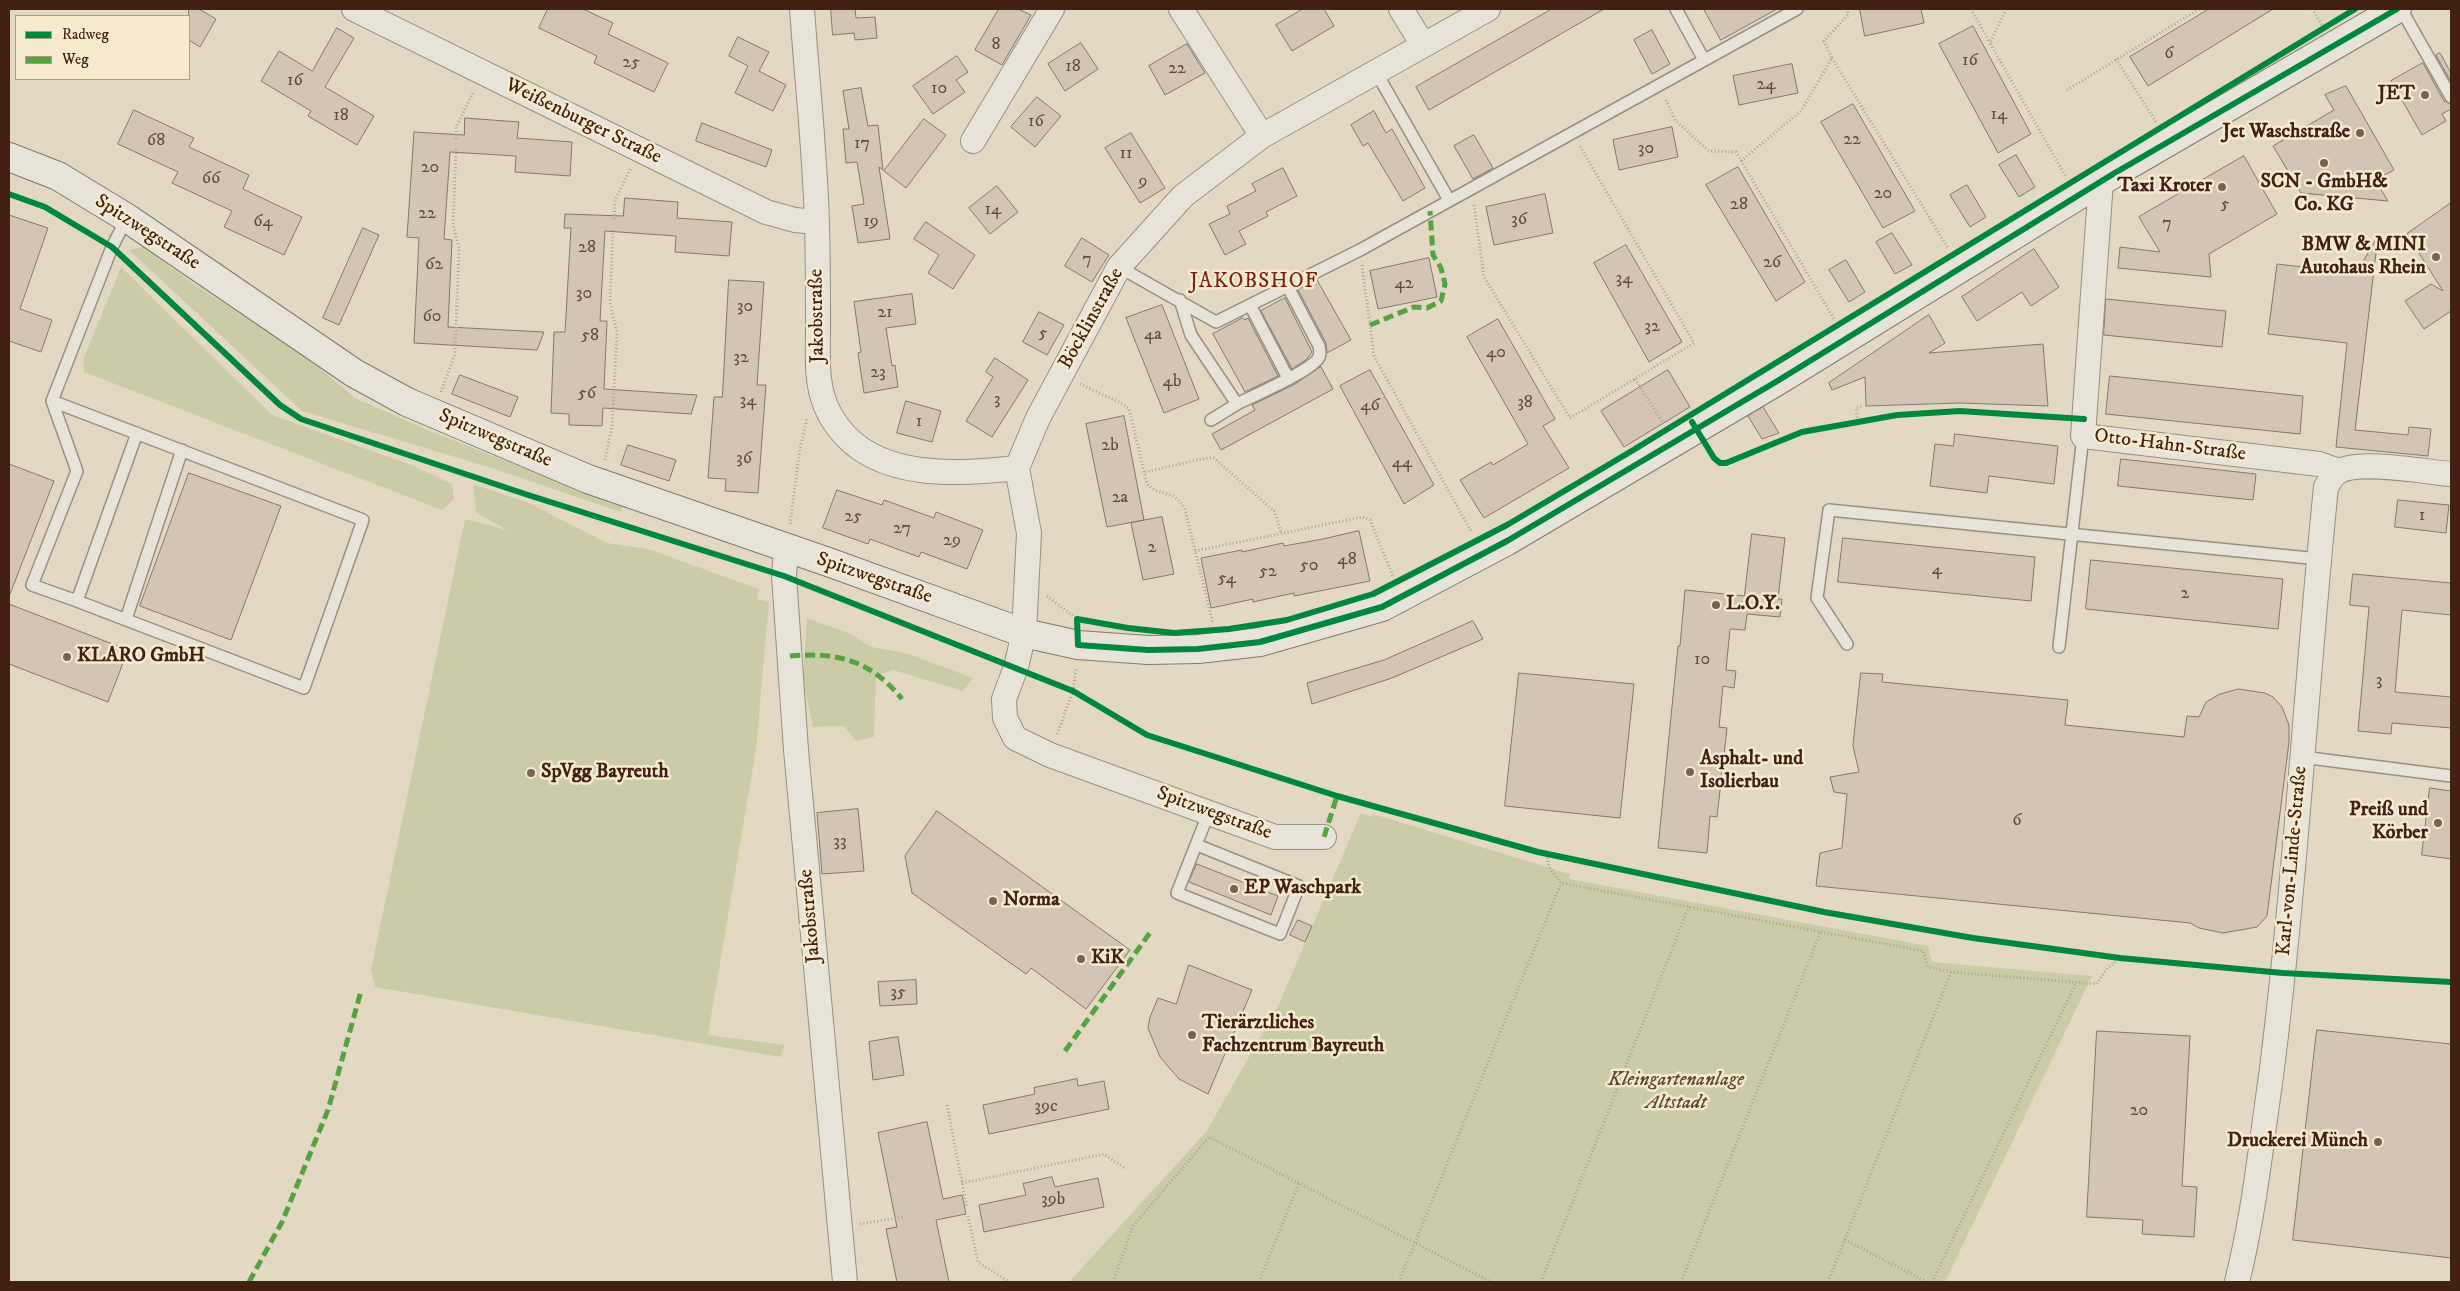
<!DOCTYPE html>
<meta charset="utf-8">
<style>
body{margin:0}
#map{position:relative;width:2460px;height:1291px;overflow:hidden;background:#e3d9c2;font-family:"IM FELL DW Pica",serif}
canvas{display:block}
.frame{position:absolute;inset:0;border:10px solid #422112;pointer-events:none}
.legend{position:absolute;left:15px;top:15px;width:175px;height:65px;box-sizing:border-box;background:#f6eacf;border:1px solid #ae9a83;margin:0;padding:6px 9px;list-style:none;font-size:15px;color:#422112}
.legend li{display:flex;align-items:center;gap:10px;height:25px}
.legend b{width:25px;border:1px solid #ae9a83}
</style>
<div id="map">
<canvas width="2460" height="1291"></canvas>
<div class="frame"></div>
<ul class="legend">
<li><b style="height:6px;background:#00873e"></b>Radweg</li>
<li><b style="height:6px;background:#55a23f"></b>Weg</li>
</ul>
</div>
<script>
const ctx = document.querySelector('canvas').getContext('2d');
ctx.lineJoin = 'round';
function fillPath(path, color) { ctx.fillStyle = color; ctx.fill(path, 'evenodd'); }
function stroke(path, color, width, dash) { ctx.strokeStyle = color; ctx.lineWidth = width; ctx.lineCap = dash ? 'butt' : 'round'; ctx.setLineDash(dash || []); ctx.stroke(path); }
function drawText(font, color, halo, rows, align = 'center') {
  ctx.font = font + ' "IM FELL DW Pica",serif'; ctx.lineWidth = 5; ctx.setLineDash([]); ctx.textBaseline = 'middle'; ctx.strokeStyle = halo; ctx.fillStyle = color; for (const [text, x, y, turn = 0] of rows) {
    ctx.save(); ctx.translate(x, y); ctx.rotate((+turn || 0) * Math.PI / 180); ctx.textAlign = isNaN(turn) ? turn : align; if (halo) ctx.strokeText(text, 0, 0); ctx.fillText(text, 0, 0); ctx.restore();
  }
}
fillPath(new Path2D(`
 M143,247L195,285L302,353L355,398L430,431L623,507L620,512L495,469L302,411L129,250Z
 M121,267L272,415L414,466L452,484L454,499L442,510L84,372L83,360Z
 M473,484L529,503L607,543L648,549L759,589L757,599L769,602L756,749L708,1035L785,1045L780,1057L375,987L371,970L465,519L507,530L476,512Z
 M807,618L848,633L872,647L909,654L973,678L963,691L893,670L876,676L874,737L856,741L844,726L813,727L803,679Z
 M1361,813L1372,817L1373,814L1570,874L1569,879L1928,946L1932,962L2092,976L1945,1282H1069L1206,1132L1279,1004Z`), '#cbcca6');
const building = new Path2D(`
 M189,9H199L216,19L200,47L189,40Z
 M548,9H583L613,23L608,34L668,63L654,92L594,63L597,56L539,28Z
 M831,9H855L856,18L875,17L877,38L855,40L854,33L833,35Z
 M999,9H1018L1031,15L1002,65L975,50Z
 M1303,9H1324L1334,26L1292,51L1276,25Z
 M1552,9H1604L1429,110L1416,87Z
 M1704,9H1777L1721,40Z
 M1860,9H1921L1924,23L1865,36Z
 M2209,9H2273L2148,86L2130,57Z
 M1973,26L2031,134L1998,153L1939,44Z
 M337,28L354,38L325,87L374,116L357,145L308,116L311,111L261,81L279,51L312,71Z
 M1652,30L1670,64L1652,74L1634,40Z
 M738,37L769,52L759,71L786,85L773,111L735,93L748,66L729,56Z
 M1081,43L1098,69L1065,91L1048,64Z
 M1187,44L1205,73L1165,95L1149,66Z
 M2440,53L2451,73V82L2436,55Z
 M957,56L968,72L956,80L965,92L933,114L913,86Z
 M2423,63L2444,101L2451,104V109L2442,114L2446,121L2422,135L2391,81Z
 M1792,64L1798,93L1739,105L1733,76Z
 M2346,86L2394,170L2375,180L2388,201L2301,193L2273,146L2334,110L2325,95Z
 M861,88L868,126L878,125L883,170L879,167L890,239L858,243L852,206L864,204L857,162L846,163L843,129H849L843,91Z
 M1037,97L1061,116L1035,147L1011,127Z
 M1853,104L1915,211L1883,228L1821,122Z
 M134,110L194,138L189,147L249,175L243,189L302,217L284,255L224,227L232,211L172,183L178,172L118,144Z
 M1374,111L1386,133L1392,129L1425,188L1403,201L1368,143L1363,146L1351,125Z
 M465,118L519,122L517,138L572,142L570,176L515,172L516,156L450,152L444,239L452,240L448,327L544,332L537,350L414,343L419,238L407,237L414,132L464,135Z
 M924,119L946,135L906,188L884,171Z
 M702,123L772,150L766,167L696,141Z
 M1672,127L1678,157L1619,170L1613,140Z
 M1131,133L1165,188L1140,203L1105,148Z
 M1474,135L1493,168L1473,179L1454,146Z
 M2016,155L2035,187L2019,197L1999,165Z
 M2244,156L2277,214L2209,254L2211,277L2118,268L2120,247L2160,252L2139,217Z
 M1738,167L1805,282L1776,301L1706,185Z
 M1283,168L1297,196L1266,212L1268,216L1239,231L1246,244L1225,255L1209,224L1230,214L1227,206L1256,191L1252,184Z
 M1967,185L1986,217L1970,227L1950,195Z
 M997,186L1018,212L990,234L969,208Z
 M1545,194L1553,233L1494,245L1486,207Z
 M625,198L678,202L677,218L732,222L729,256L675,252L676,236L605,231L600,321H607L604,389L697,395L691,414L603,408L602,426L569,425V414L551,413L554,332H565L571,228H564L565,214L623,216Z
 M2451,203V311L2424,329L2405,301L2431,284L2443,291L2407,234Z
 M9,215L48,228L20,309L52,320L41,352L9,341Z
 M926,222L975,255L953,289L928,273L939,255L914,239Z
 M363,228L379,235L339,325L323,318Z
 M1892,233L1912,265L1895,274L1876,242Z
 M2378,236L2355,430L2408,435L2409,427L2431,429L2428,456L2336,447L2347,343L2268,334L2277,264L2356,273Z
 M1082,238L1109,255L1092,282L1065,266Z
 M1626,245L1682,342L1649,362L1594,263Z
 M2034,249L2059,287L2031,306L2022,292L1977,321L1962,297Z
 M1429,258L1437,297L1378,309L1370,271Z
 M1846,260L1865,292L1849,302L1829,270Z
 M729,280L764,282L757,385H766L758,493L725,491L726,479L708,478L714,397H722Z
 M1317,280L1351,340L1327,353L1326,343L1298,290Z
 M912,294L916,324L886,328L892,366L895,365L898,387L864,393L858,353L861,352L854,302Z
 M1285,298L1312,352L1307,359L1292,369L1261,311Z
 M2106,299L2226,311L2222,347L2104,335Z
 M1162,305L1199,399L1164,413L1126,318Z
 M1039,312L1064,325L1047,355L1023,342Z
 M1929,315L1945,343L1929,353L2043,344L2048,406L1960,403L1866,406L1865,377L1832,390L1829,383Z
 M1243,318L1245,320L1248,318L1278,376L1245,392L1213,334Z
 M1498,319L1555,419L1543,426L1569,468L1484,518L1460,480L1491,462L1493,465L1528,444L1467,337Z
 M995,358L1028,380L992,437L966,421L993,377L986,372Z
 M1321,367L1333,389L1221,450L1212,434L1255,410L1252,405L1295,384Z
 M1370,370L1434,485L1404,504L1340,386Z
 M1668,370L1690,407L1624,447L1601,411Z
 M460,375L518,397L510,417L452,394Z
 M2110,376L2303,396L2300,434L2106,414Z
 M906,401L941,411L932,442L897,433Z
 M1763,407L1779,433L1762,439L1748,416Z
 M1124,416L1144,520L1107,527L1086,424Z
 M1955,434L2058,446L2054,484L1989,476L1987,493L1930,486L1935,444L1953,446Z
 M628,445L676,460L669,481L621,465Z
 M2121,459L2256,474L2253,500L2118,486Z
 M9,464L54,481L10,594L9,593Z
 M189,473L281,506L231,640L140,606Z
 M837,490L882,505L884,500L934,518L936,512L983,530L967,569L921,552L919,557L870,539L868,544L823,528Z
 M2398,500L2449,505L2446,533L2395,527Z
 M1162,517L1174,574L1143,580L1131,523Z
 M1359,531L1370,581L1294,596V593L1253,602V599L1211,608L1201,558L1242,550V552L1283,543L1284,546L1323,539Z
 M1752,534L1785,538L1778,599H1782L1780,617L1747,614L1745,630L1730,629L1726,670L1736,671L1734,688L1723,686L1719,727L1727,728L1717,817L1710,816L1707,853L1658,848L1678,646H1680L1685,590L1744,596Z
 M1843,538L2035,557L2031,601L1838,582Z
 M2091,560L2283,579L2278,629L2086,609Z
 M2353,574L2451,583V615L2402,610L2395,692L2451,697V728L2392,723L2391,734L2358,731L2369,607L2350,605Z
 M9,604L128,650L108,702L9,664Z
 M1473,621L1483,639L1392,678L1312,704L1307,683L1384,660Z
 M1519,673L1634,684L1620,818L1505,806Z
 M1861,673L1883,674L1882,682L2068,700L2065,725L2184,737L2187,716L2199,717L2206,702L2220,694L2238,689L2265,693L2273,697L2282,707L2289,725V742L2267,916L2257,927L2223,933L2199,928L2190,923L1816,886L1820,853L1842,848L1847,794L1834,792L1830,777L1859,772L1853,746Z
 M2430,788L2451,791V859L2422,855Z
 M858,809L864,871L822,874L817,813Z
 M937,811L1130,950L1086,1009L1031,968L1026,974L912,893L905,856Z
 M1197,864L1278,896L1271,915L1189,882Z
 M1298,920L1312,926L1305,942L1290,935Z
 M1189,965L1252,990L1208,1094L1179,1079L1160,1057L1148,1028L1150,1017L1158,998L1176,1004Z
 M916,980L917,1004L880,1006L878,982Z
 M2317,1030L2451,1044V1258L2293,1240Z
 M2097,1031L2190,1036L2182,1186L2197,1187L2194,1237L2142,1234L2143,1220L2087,1217Z
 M898,1037L904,1075L873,1080L869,1042Z
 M1077,1079L1078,1086L1104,1081L1109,1109L989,1134L983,1105L1035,1094L1034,1088Z
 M927,1122L943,1199L962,1195L966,1214L936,1220L949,1282H897L886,1229L897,1227L878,1133Z
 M1052,1177L1055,1187L1098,1178L1104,1207L984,1232L979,1205L1026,1195L1023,1184Z`);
fillPath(building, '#d4c4b4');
stroke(building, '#82776a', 1);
const lane = new Path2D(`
 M1676,9L1704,60
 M2401,9L2451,97
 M1376,72L1449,200
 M1119,267L1216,322L1360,250L1797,9
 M1180,300L1191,335L1237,404C1255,395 1306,373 1317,360C1321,356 1320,351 1319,346L1288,287
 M1250,305L1288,378
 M52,401L363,520L304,688L77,601L137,433
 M1211,420L1237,404
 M77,601L32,585L77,471L52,401L112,247L127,218
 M126,619L182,450
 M1847,644L1817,598L1829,510L2319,559
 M2059,647L2083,436
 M2302,757L2451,776
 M1197,845L1299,886L1280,934L1177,893L1209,812`);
const street = new Path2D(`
 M354,9L766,212L795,220L817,222
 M802,9C807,80 815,152 817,224C818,259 818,294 818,329C818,345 817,363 819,379C821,396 827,413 838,427C878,481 959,474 1017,468
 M1181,9L1262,136
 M1401,9L1423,45
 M973,141L1052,9
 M2101,181L2083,436L2319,464L2339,471
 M786,549L784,576L796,750L845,1282
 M1324,837H1275L1050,755L1015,738L1005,718L1004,699L1016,667L1024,633L1029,533L1017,468L1038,418L1119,267L1183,196L1262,136L1488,9
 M2237,1282C2254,1214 2261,1145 2271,1076C2296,880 2306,683 2326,487C2330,481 2332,476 2338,472C2358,459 2426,472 2451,474`);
const secondary = new Path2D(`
 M9,157L58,176L127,218L354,373L407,402L588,479L831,563L1024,633L1078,645L1148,650L1198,649L1260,642L1382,607L1507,541L1779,380L2113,174L2397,9`);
stroke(lane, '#998f81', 14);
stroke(street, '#998f81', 26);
stroke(secondary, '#82776a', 30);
stroke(new Path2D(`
 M1971,9L1990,43
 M2006,9L1990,43L2066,177
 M2312,9L2322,25
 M1832,58L1948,248
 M2116,59L2156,122
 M2067,90L2199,9
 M1666,100L1675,120L1709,151L1736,152L1834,319
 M456,139V127L474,91
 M1741,161L1801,111L1832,58L1824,41L1848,15V9
 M1474,205L1484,277L1570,418L1694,343L1580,146
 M614,219L615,200L631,168
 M1362,265L1374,356L1472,533
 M1635,379L1663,423
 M1080,384L1123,404L1129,409L1147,484C1159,497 1173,488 1185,509L1213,624
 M441,392L455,354L459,247L453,225L456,148
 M1858,421L1856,408L1862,406
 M605,460L612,426L617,333L610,303L613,230
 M1145,472L1206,458H1214L1275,512L1281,533
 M790,524L800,448L807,419
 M1195,551L1362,517L1370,520L1393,576
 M1047,596L1077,619
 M1057,734L1073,691L1076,668
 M1547,854L1549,867L1561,883L1923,951L1928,967L1951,972L2096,984L2108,968L2120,958
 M947,1105L967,1208
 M962,1183L1104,1154L1124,1168
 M968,1216L978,1262L1009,1282
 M860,1224L903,1217
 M1845,1240L1927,1282
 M1113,1282L1133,1226L1209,1137L1491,1282
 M1259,1282L1299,1183
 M1399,1282L1561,883
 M1541,1282L1689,906
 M1681,1282L1821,931
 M1828,1282L1951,972
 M1932,1282L2076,983`), '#aaa398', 3, [1, 2.5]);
stroke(lane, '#e8e3d8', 11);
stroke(street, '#e8e3d8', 24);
stroke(secondary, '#e8e3d8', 28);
stroke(new Path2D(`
 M1370,325L1414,307L1427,308L1441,301L1445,284L1441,268L1433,255L1430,211
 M790,656C838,652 870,660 902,699
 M1324,837L1337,796
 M1065,1051L1152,930
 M249,1282L282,1222L328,1110L361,991`), '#55a23f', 5, [10, 5]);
stroke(new Path2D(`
 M2355,9L1630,452L1507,525L1373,594L1287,620L1229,629L1174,633L1128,628L1077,619L1078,645L1148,650L1198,649L1260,642L1382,607L1507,541L1779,380L2113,174L2397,9
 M9,194L45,207L112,247L280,405L301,419L525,494L784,576L1073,691L1147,735L1337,796L1538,852L1824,912L1973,938L2120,958L2283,973L2451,982
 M1692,422L1714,458L1720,463H1726L1802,432L1897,415L1960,411L2084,419`), '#00873e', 6);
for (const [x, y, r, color] of [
 [2425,95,5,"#7a6150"],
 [2360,133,5,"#7a6150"],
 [2324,163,5,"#7a6150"],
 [2222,187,5,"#7a6150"],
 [2436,257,5,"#7a6150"],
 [1716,605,5,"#7a6150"],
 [67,657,5,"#7a6150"],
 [1690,772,5,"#7a6150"],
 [531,773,5,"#7a6150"],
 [2438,823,5,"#7a6150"],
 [1234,889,5,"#7a6150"],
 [993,901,5,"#7a6150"],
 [1081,959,5,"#7a6150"],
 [1192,1035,5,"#7a6150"],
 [2378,1142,5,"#7a6150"]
]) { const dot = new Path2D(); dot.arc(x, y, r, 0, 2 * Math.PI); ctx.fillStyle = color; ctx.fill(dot); stroke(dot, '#f6eacf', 2); }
drawText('18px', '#664a3a', null, [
 ["8",996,45],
 ["6",2169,54],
 ["16",1970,61],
 ["25",631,63],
 ["18",1073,67],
 ["22",1177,69],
 ["16",295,81],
 ["24",1766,85],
 ["10",939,89],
 ["14",1999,115],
 ["18",341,116],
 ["16",1036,122],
 ["22",1852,140],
 ["68",156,141],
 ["17",862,144],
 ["30",1646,149],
 ["11",1126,154],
 ["20",430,168],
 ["66",211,179],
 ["9",1143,182],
 ["20",1883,194],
 ["28",1739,205],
 ["5",2225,205],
 ["14",993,210],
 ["22",427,214],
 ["36",1519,220],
 ["64",263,222],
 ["19",871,222],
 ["7",2167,224],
 ["28",587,248],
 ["7",1087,260],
 ["26",1772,263],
 ["62",434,265],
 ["34",1624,279],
 ["42",1404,284],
 ["30",584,294],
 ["30",745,307],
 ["21",885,313],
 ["60",432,317],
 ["32",1652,327],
 ["5",1043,334],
 ["4a",1153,335],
 ["58",590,336],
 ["40",1496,353],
 ["32",741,358],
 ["23",878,373],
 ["4b",1172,382],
 ["56",587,394],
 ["3",997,400],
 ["34",748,401],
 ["38",1525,403],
 ["46",1370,406],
 ["1",919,422],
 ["2b",1110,446],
 ["36",744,459],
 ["44",1402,463],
 ["2a",1120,498],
 ["1",2422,516],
 ["25",853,517],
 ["27",902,529],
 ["29",952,541],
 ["2",1152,548],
 ["48",1347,560],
 ["50",1309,566],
 ["4",1937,570],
 ["52",1268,572],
 ["54",1227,579],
 ["2",2185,594],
 ["10",1702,660],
 ["3",2379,681],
 ["6",2017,821],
 ["33",840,842],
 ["35",898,993],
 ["39c",1046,1107],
 ["20",2139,1111],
 ["39b",1053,1200]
]);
drawText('bold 20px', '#422112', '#f6eacf', [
 ["JET",2415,95,"right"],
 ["Jet Waschstraße",2350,133,"right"],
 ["SCN - GmbH&",2324,183,"center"],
 ["Co. KG",2324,206,"center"],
 ["Taxi Kroter",2212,187,"right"],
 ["BMW & MINI",2426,246,"right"],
 ["Autohaus Rhein",2426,269,"right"],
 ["L.O.Y.",1726,605],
 ["KLARO GmbH",77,657],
 ["Asphalt- und",1700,760],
 ["Isolierbau",1700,783],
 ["SpVgg Bayreuth",541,773],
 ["Preiß und",2428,811,"right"],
 ["Körber",2428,834,"right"],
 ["EP Waschpark",1244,889],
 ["Norma",1003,901],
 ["KiK",1091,959],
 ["Tierärztliches",1202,1024],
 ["Fachzentrum Bayreuth",1202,1047],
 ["Druckerei Münch",2368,1142,"right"]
], 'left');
drawText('20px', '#422112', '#f6eacf', [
 ["Weißenburger Straße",583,122,26],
 ["Spitzwegstraße",147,233,33],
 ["Jakobstraße",818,316,-91],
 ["Böcklinstraße",1092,319,-61],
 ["Spitzwegstraße",495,439,23],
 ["Otto-Hahn-Straße",2170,446,7],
 ["Spitzwegstraße",874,579,19],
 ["Spitzwegstraße",1214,814,20],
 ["Karl-von-Linde-Straße",2293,861,-85],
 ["Jakobstraße",811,916,-95]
]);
drawText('italic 20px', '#5f4932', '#f6eacf', [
 ["Kleingartenanlage",1676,1081],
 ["Altstadt",1676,1104]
]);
ctx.letterSpacing = '1px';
drawText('21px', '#7a1f14', '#f6eacf', [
 ["JAKOBSHOF",1254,283]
]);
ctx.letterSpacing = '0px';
</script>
